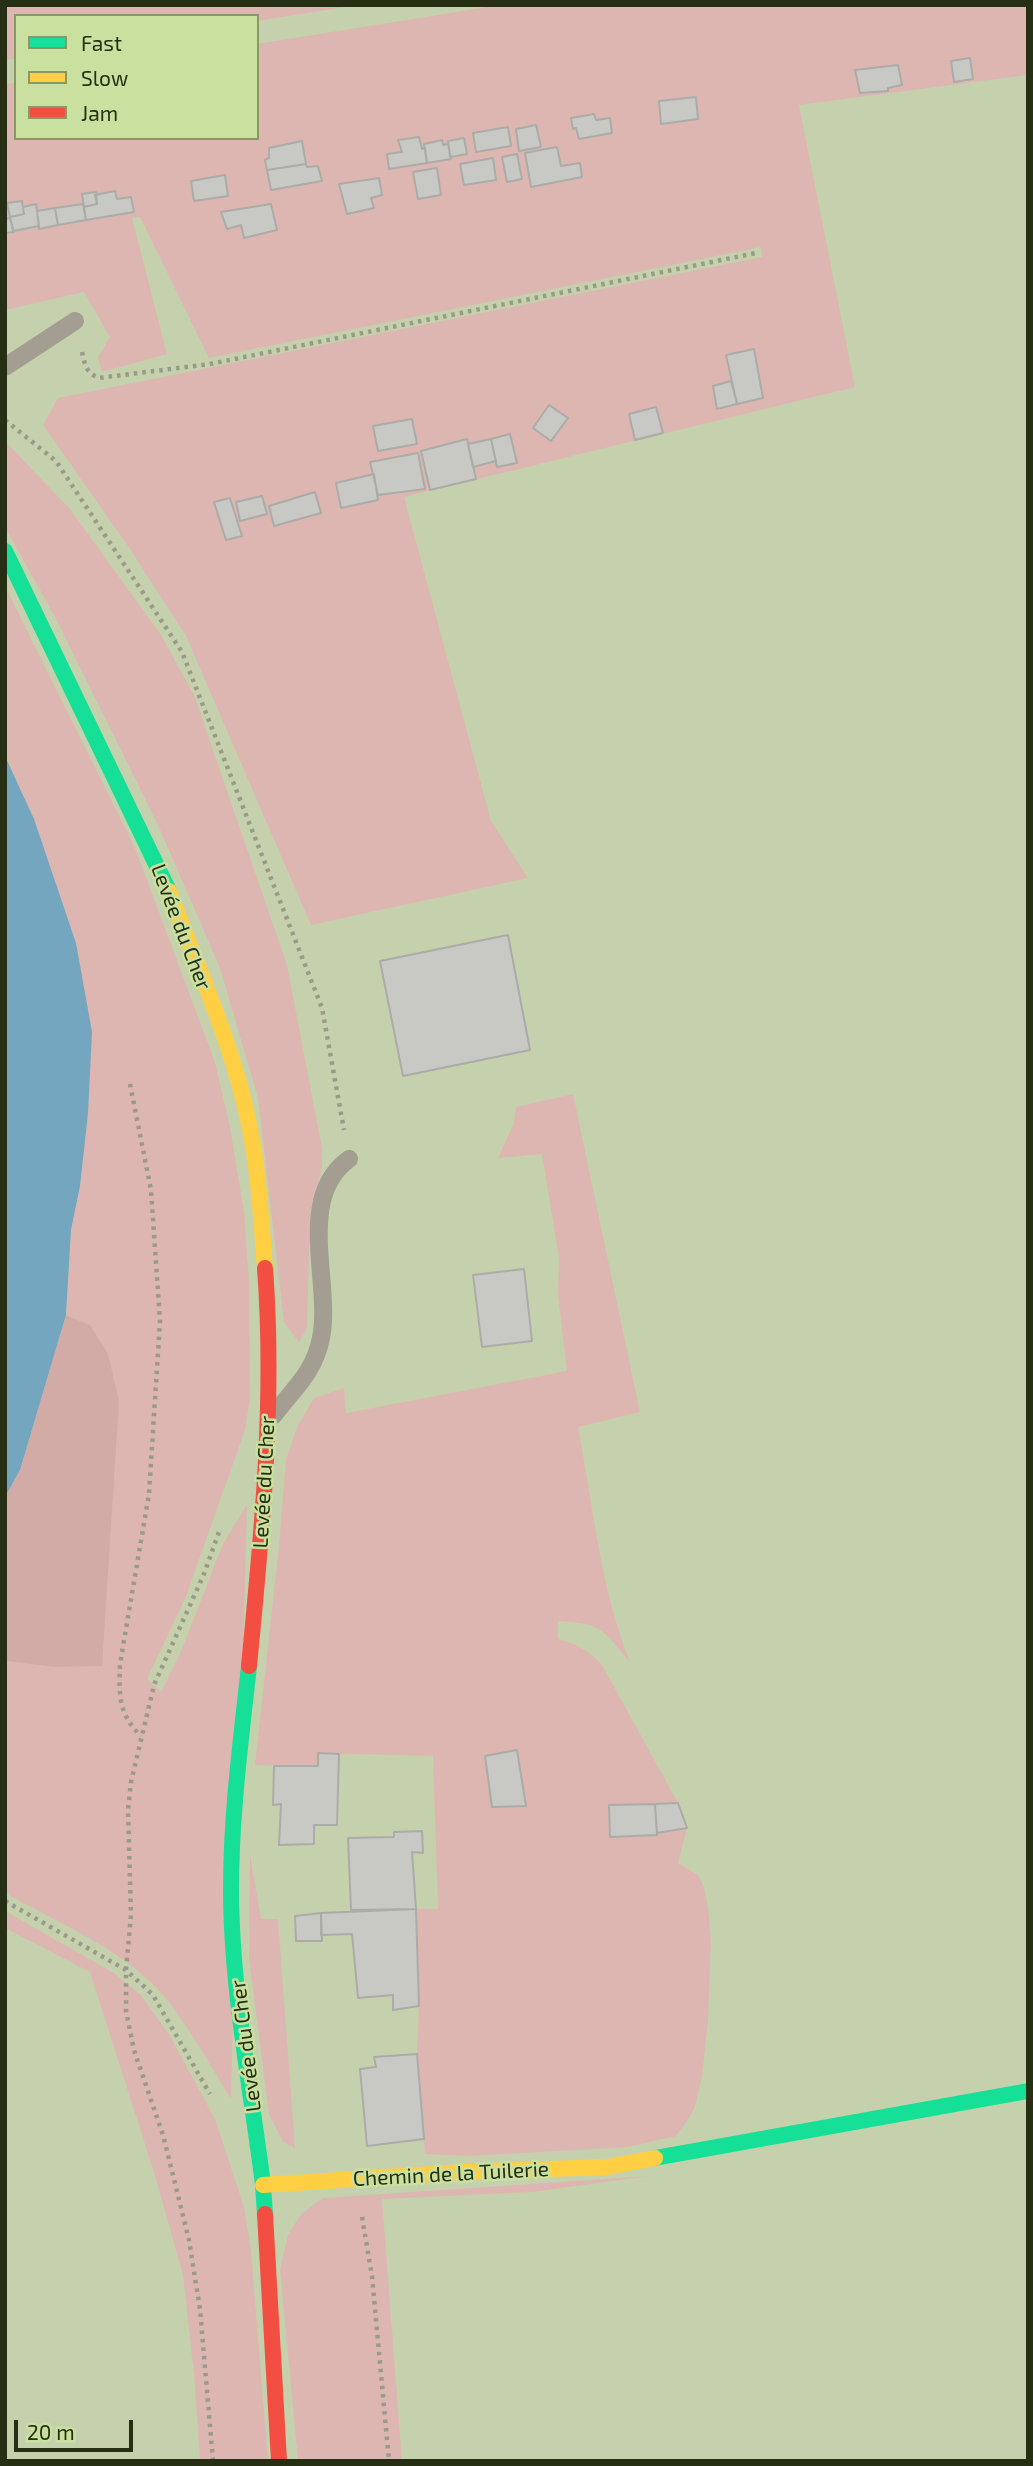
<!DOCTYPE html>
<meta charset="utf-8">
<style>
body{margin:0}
#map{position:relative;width:1033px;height:2466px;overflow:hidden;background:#c5d1ad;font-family:"Exo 2",sans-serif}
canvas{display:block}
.frame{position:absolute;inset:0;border:7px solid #262e14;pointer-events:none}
.legend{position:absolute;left:14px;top:14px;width:245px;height:126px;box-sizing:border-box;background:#cae09e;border:2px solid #889967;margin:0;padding:9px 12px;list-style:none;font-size:21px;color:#262e14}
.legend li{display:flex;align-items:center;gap:14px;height:35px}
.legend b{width:35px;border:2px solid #889967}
.scale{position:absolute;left:14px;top:2420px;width:119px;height:32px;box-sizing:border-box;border:4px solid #262e14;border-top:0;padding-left:9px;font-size:21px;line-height:24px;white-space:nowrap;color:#262e14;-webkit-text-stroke:5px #cae09e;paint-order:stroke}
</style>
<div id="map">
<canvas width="1033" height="2466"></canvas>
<div class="frame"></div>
<ul class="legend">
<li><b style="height:9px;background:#16e098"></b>Fast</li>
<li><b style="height:9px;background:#ffcf43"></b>Slow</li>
<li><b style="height:9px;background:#f24e42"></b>Jam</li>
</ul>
<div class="scale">20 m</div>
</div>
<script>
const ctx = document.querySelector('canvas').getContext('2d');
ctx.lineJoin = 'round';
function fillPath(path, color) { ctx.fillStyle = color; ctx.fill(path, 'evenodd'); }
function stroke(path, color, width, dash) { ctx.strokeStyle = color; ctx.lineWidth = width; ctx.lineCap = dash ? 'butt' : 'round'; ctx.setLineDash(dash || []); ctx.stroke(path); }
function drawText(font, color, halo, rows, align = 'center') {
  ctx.font = font + ' "Exo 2",sans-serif'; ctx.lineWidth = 5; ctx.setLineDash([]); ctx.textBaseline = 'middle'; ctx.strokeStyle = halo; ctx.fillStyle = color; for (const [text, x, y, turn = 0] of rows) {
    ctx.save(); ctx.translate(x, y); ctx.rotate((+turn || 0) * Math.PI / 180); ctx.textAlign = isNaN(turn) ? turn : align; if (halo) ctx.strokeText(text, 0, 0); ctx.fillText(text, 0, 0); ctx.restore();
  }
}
fillPath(new Path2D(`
 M5,5H358L257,21V16H16V59L5,60Z
 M500,5H1028V75L799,105L855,387L404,497L491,821L528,878L311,925L186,636L128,546L43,425L58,398L762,257L761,247L209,358L140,217L132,218L167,354L102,372L98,357L110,337L84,292L5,310V84L16,83V138H257V44Z
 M5,441L70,509L161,635L194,695L287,965L322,1148V1168L310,1211L307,1328L299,1342L284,1322L258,1098L220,968L158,825L55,617L5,527Z
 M5,586L135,848L215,1062L230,1127L244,1212L249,1280L250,1398L245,1430L185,1599L147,1679L161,1692L182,1649L223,1544L247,1504L231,2099C209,2064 189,2026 163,1995C126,1951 55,1921 5,1893V1661L54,1667L90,1325L66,1315L71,1230L80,1186L88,1114L91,1032L76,943L34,819L5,756Z
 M573,1094L640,1412L578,1427C593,1505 600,1587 630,1662C602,1629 603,1624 558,1621V1639C578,1644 589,1651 602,1665L678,1803L610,1805V1837L657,1835V1833L687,1828L678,1863L698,1875L704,1887L708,1908L711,1939L708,2021L702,2076L695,2107L687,2121L676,2136L628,2147L469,2156L425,2154L417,2054L419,2006L416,1909H438L433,1756L319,1753L318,1766L255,1765L279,1546L286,1460L298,1425L314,1398L344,1388L346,1413L567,1371L558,1295L559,1258L542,1154L498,1158L514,1123L516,1107ZM516,1750L526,1806L493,1807L485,1756Z
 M250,1854L261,1919H278L295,2148L283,2142L269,2114L249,1958Z
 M5,1911L114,1973L141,1995L170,2036L215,2119L244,2207L251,2250L268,2461H200L194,2375L183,2275L156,2179L90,1972L5,1928Z
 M649,2176L532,2192L382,2199L402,2461H298L280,2270L288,2235L301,2214L323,2198Z`), '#ddb6b1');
fillPath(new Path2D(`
 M66,1315L90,1325L108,1354L119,1401L102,1666L54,1667L5,1661V1497L20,1470Z`), '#d3aba6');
fillPath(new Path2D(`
 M5,756L34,819L76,943L92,1032L88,1114L80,1186L71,1230L66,1315L20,1470L5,1497Z`), '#74a6bf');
const building = new Path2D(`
 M970,58L973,79L954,82L951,61Z
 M898,65L902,85L888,88V91L860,93L855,70Z
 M696,97L698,119L661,124L659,101Z
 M594,114L596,120L610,118L612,133L579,139L576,128L573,129L571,118Z
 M536,125L541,147L519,151L516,129Z
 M508,127L511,146L476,152L473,133Z
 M419,137L422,149L425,148L427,163L389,169L387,154L402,152L398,140Z
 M464,138L467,154L450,157L448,141Z
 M442,140L443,145L448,144L451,159L427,163L424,144Z
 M302,141L306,164L267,170L265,160L269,158V148Z
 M557,147L561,166L580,163L582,177L531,187L525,153Z
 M517,154L522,179L507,182L502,157Z
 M493,158L496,180L464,185L460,164Z
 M306,164L307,167L318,166L322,181L271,190L267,170Z
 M437,168L441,195L418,199L413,172Z
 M225,175L228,196L194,201L191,181Z
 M379,178L382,195L371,198L374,208L347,214L339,184Z
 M115,191L117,199L131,197L134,212L86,220L84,207L97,204L95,195Z
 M96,192L97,204L84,207L82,194Z
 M22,201L24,214L10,217L7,203Z
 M36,204L39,226L13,231L10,217L24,214L23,207Z
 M83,204L86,220L58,225L55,208Z
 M271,204L277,230L244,238L241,225L227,229L221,212Z
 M55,208L58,225L39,229L37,211Z
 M10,218L14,232L5,233V219Z
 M754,349L763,398L737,404L726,355Z
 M731,381L737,404L717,409L713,386Z
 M549,405L568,418L551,441L533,428Z
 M656,407L663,433L635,440L629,414Z
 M412,419L417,444L378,451L373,426Z
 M510,434L517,463L497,467L491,439Z
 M467,439L476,479L430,490L421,451Z
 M491,439L496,461L473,467L468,444Z
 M418,453L425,489L378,495L370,462Z
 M374,474L378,500L341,508L336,483Z
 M315,492L321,513L274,526L269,506Z
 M262,496L267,514L240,521L236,502Z
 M230,498L242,536L226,540L214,502Z
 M508,935L530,1050L403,1076L380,961Z
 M524,1269L532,1341L482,1347L473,1275Z
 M517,1750L526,1806L492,1807L485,1756Z
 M318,1753L339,1754L337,1825H314V1844L279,1845L281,1804L273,1805L274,1766H318Z
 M678,1803L687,1828L657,1833L655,1804Z
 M655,1804L657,1835L610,1837L609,1805Z
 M422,1831L423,1853L412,1852L416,1909L351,1910L348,1838L394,1837V1832Z
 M416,1909L419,2006L393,2010V1995L358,1998L352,1934L321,1935V1913Z
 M321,1913L322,1941H296L295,1916Z
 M417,2054L424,2139L367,2146L360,2069L376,2067L374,2057Z`);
fillPath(building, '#c8c9c5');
stroke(building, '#abaca7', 2);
stroke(new Path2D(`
 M82,352C85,365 86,373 99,378L210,364L756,253
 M5,420L56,461L182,652L322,1008L344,1130
 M130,1084L151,1190L160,1321L149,1494L120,1664C119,1694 118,1714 141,1736
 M5,1901L126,1970L153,1995L210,2094
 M362,2217L372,2276L389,2461
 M213,2461L200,2309L189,2240L163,2135L134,2050L126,2011V1970L131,1915L128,1810L131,1782L154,1685L204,1574L220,1529`), '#9a9a8a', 4.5, [3.5, 5]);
stroke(new Path2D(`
 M5,367L75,321
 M274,1415C294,1388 314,1373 321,1338C332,1283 295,1198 349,1159`), '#a39d92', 18);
stroke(new Path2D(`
 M5,551L169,891
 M249,1666C241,1740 231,1814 231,1889C231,1986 251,2089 263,2185L265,2214
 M655,2158L1028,2091`), '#16e098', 16);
stroke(new Path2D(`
 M169,891C197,967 233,1044 249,1124C259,1171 261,1220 265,1268
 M263,2185L465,2172L607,2167L655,2158`), '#ffcf43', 16);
stroke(new Path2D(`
 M249,1666C262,1533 275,1401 265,1268
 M265,2214L279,2461`), '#f24e42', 16);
drawText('21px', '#262e14', '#cae09e', [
 ["Levée du Cher",181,927,69],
 ["Levée du Cher",264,1482,-87],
 ["Levée du Cher",246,2046,-97],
 ["Chemin de la Tuilerie",451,2174,-3]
]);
</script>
